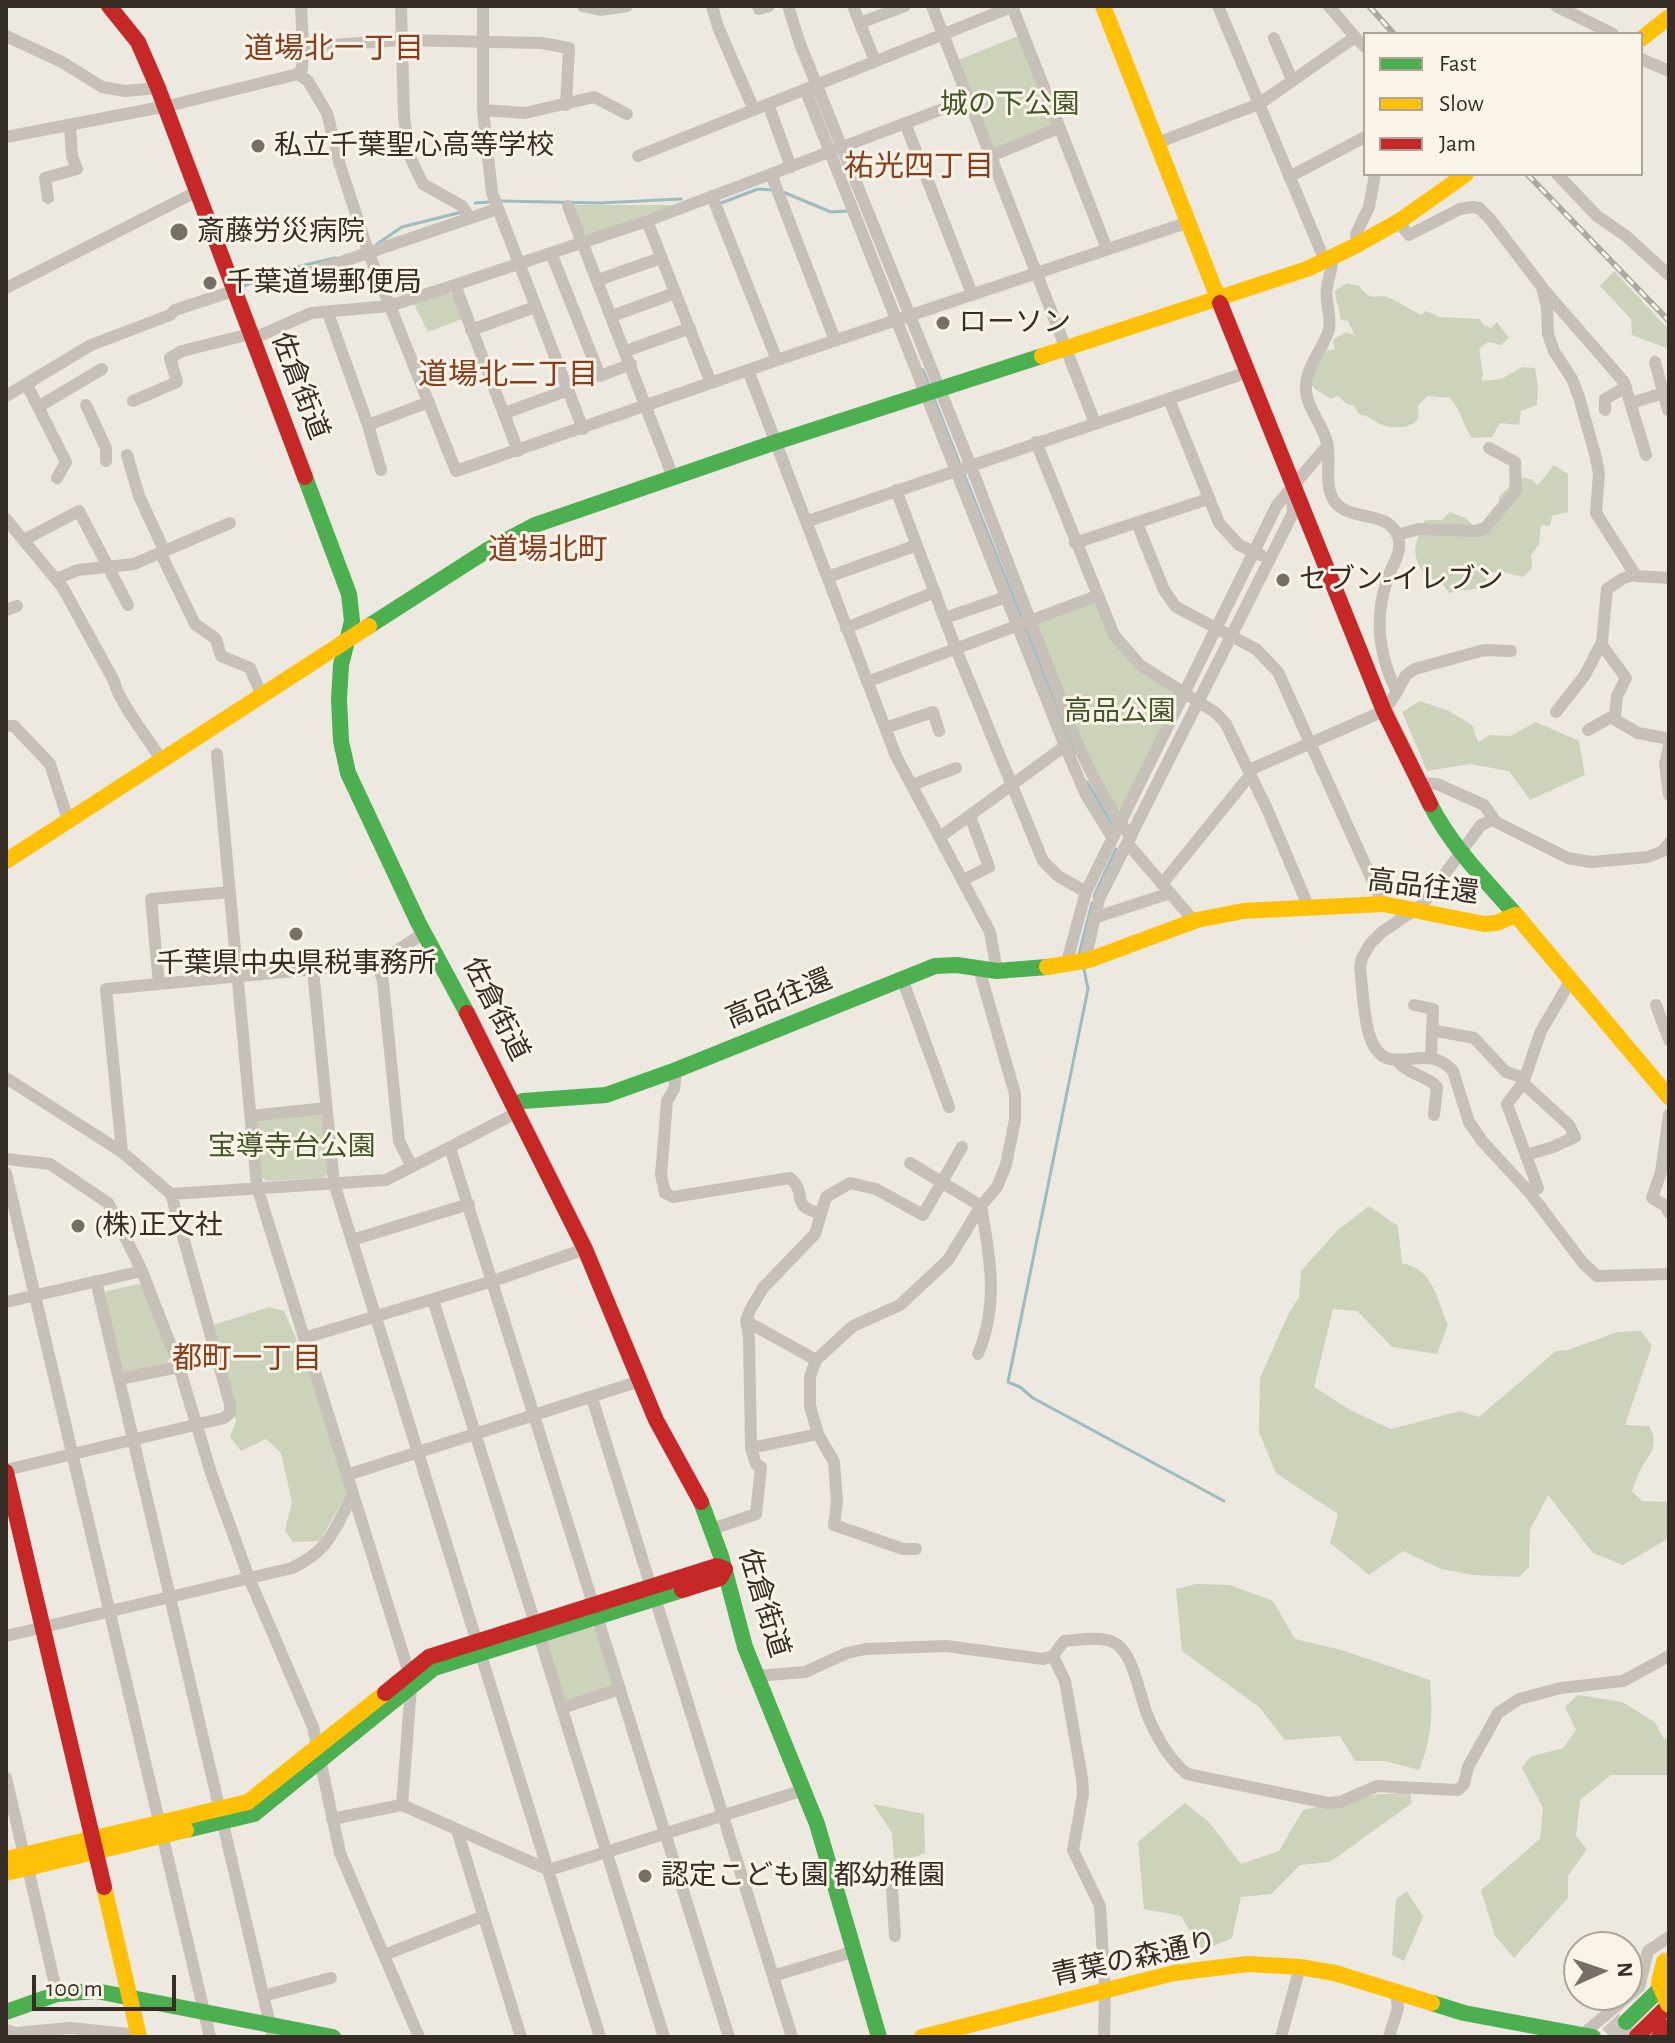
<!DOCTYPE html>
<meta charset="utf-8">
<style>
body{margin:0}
#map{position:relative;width:1675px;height:2043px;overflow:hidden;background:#ede8e0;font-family:"Alegreya Sans",sans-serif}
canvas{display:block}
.frame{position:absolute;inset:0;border:8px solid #372d27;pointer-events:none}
.legend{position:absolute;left:1363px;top:32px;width:280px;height:144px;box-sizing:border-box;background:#faf3e7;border:2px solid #aca49a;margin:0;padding:10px 14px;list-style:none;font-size:24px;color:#372d27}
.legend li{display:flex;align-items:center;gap:16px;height:40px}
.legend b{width:40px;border:2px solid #aca49a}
.north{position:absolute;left:1563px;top:1931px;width:80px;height:80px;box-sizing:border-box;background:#faf3e7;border:2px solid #aca49a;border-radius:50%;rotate:87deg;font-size:22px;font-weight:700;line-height:32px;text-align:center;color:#372d27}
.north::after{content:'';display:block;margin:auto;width:28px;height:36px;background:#776e68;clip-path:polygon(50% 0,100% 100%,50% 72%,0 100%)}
.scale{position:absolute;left:32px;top:1975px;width:144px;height:36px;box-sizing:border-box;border:4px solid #372d27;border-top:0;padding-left:10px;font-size:24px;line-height:28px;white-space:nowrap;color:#372d27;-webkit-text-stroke:6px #faf3e7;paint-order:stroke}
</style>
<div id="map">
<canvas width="1675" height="2043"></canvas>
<div class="frame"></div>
<ul class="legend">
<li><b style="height:10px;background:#4caf50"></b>Fast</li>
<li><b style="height:10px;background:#ffc107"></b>Slow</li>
<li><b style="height:10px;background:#c62828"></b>Jam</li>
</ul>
<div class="north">N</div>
<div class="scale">100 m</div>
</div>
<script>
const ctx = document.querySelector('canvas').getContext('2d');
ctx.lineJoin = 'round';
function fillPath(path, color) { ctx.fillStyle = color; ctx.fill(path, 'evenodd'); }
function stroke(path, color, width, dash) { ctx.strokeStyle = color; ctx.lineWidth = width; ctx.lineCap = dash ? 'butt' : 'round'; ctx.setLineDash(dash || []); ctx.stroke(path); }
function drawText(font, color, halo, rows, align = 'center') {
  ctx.font = font + ' "Alegreya Sans","Noto Sans JP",sans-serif'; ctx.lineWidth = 6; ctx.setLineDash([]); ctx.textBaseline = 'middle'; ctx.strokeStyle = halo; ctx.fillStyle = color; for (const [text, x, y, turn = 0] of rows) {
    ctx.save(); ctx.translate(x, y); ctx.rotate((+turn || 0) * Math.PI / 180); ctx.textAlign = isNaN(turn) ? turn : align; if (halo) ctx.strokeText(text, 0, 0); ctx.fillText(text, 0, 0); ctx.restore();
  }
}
fillPath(new Path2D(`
 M1018,36L1053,125L993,151L958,60Z
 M572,205H674L588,235L583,232Z
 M1614,271L1669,330V349L1632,335L1631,319L1600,286Z
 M1347,283L1359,286C1373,305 1377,291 1392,299C1402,304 1411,310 1421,315L1426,311L1440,317L1480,319L1483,325L1491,328L1497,322L1509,338L1501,345L1488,342L1479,348L1483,375L1481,381L1501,379L1522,367L1535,368L1538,388L1537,405L1521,411L1519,425L1500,423L1492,437L1472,438C1462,424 1462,411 1450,398L1428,396L1418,405C1418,406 1419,416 1418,418C1414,429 1391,429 1382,425C1374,421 1369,416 1359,414L1354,406L1347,404L1338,396L1331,399L1315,389L1311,384C1315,369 1317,348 1335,350L1333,340L1346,332L1355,336L1348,321L1340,319C1340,306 1335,301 1335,291Z
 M447,292L455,296L462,319L428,332L414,304Z
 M1554,465L1568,474V512L1552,516L1550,526L1541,525L1539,544L1531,555L1532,568L1523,577L1500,571L1488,574L1485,587L1449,593L1439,579L1428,580C1410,554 1413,548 1425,520H1442L1450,512L1466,518L1473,526L1481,524L1492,516L1493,507L1499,505V497L1518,477L1531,479L1538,485Z
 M1094,601L1137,668L1179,696L1124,808L1114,809L1096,778L1035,622Z
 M1420,701L1449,711L1472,725L1478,742L1490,735L1511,736L1536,722L1579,741L1585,775L1530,800L1509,771L1470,764L1427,771L1402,712Z
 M318,1113L324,1118L329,1172L324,1178L266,1181L261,1176L256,1123L259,1117Z
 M1369,1206L1398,1226L1402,1263C1434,1270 1436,1298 1448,1325L1437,1354L1392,1347L1357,1311L1333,1309L1314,1387L1352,1411L1391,1429L1460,1411L1479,1417L1556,1351L1568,1350L1617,1332L1641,1331L1652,1346L1625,1425L1649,1426C1659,1446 1652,1450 1642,1467C1638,1474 1635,1483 1632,1491L1642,1501L1669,1502V1538L1623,1565L1593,1553L1548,1495L1530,1530L1529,1567L1519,1577L1473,1575L1441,1569L1403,1551L1369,1575L1330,1543L1338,1514L1276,1473L1259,1432L1260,1378L1288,1315L1299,1297L1301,1271L1338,1230Z
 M138,1284L144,1287L169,1359L166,1366L126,1375L121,1372L103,1297L107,1291Z
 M269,1307L284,1311C311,1369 329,1430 348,1491L320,1541L293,1542L285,1530L292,1502L281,1453L266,1439L241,1451L230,1437L236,1421L214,1325Z
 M1196,1584L1230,1585L1273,1601L1295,1639L1338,1649L1430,1680C1433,1715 1432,1737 1419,1770L1385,1761H1355L1340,1736L1285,1740L1259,1707L1182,1651L1176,1589Z
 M589,1626L595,1629L614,1686L566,1704L545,1646L548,1639Z
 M1578,1695L1622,1702L1655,1722L1664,1739L1669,1737V1775H1611L1580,1800L1576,1836L1587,1849L1568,1876V1898L1514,1958L1495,1936L1481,1890L1540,1839L1543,1808L1522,1768L1530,1757L1563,1748L1576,1730L1565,1707Z
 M1410,1792L1412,1803L1330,1862L1300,1865L1271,1894L1241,1897L1232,1938L1202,1951L1181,1916L1144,1909L1138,1842L1185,1803L1209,1822L1241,1864L1279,1851L1303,1810L1373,1795Z
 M873,1804L924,1814L925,1853L898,1864L894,1860L892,1833Z
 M1407,1891L1423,1917L1404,1961L1392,1955L1396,1899Z`), '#cdd3ba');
stroke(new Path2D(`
 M1668,6L1669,7
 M783,192L831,212L848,211
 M501,201L600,203L681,199
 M475,203L490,202
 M721,203L758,189L772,190
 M377,244L402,227L462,212
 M244,286L279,271L335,258
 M923,370L929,385
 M933,396L961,467
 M964,474L1022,619
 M1025,626L1075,753
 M1087,782L1112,824
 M1094,896L1116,849
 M1079,954L1092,903
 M1084,969L1088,989L1008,1382L1020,1387L1033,1398L1224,1501`), '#9bbdbf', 3);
stroke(new Path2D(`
 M1610,2037L1626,2022`), '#c9c3bb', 22, [22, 11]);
stroke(new Path2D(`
 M301,6L303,47
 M401,6L404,117L410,157L423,184L462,206L469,217
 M483,6V110L492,193L583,429
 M583,6L600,10L627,6
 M712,6L718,27L754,110
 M758,6L759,9L769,6
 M788,6L800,44L970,464L1077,742C1092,777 1108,807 1131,837
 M853,6L875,61
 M932,6L1095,423
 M1012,6L1107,249
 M1218,6L1325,261
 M1329,6L1355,37
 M1556,6L1613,34
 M860,23L905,6
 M6,36L62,62L102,87L125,91L158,88
 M1274,38L1292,80
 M1641,59L1669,71
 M298,74L308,81L327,113L340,165L369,254L456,471L777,360L1189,222
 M805,89L1065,746L1085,793L1112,837
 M768,104L791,167
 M483,110L525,113L594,97L627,114
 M905,123L972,294
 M6,137L172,105L298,74L302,69L303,47L402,40L542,43L569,48L566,105
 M1157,143L1259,104L1355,37L1365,47
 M638,156L1014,6
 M991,156L1059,128
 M771,174L835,340
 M1557,174L1597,216L1626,236L1669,275
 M1289,177L1365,137
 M712,196L777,360
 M48,198L45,178L77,169L72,156L70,125
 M568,206L673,477
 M647,221L711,383
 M1399,223L1409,235L1460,209L1472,207L1479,208L1490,219L1542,287L1547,307L1548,334L1554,351L1572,379L1579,397L1595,454L1599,473L1596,513L1636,576L1669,578
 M1358,246L1356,234L1369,207L1375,174
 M551,253L600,376L631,364
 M294,278L497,209
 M598,280L661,258
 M455,285L518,451
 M6,288L196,192
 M1545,291L1624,382L1646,455
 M328,313L368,425L381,470
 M612,316L675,293
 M471,330L535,307
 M252,339L311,313L389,306L455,285L647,221L969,99
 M626,351L690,328
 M1655,362L1668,410
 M748,370L896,756L990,932L997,971
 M27,385L66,462L57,478
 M6,396L91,345L170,315L175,310L233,291
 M1169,399L1219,523L1239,545L1261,555
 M133,401L177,382L170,358L182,351L250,334
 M1631,403L1663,393
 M86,405L106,448V461
 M38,407L102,369
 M1605,410V399L1626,387
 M505,413L568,390
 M368,425L429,402
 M1036,442L1114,635L1140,665L1216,713L1226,724L1268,811L1309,908
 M127,455L139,496L164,550
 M896,490L956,649L1043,861L1058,876L1086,892
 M6,519L63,588L114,681C119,703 149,739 162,761
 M808,521L1248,372
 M1137,523L1164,590L1176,607L1256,649L1278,672L1383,904
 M1397,535L1419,529L1476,531L1485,528L1516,491L1515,462L1489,448
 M24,540L79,511L128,605
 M1075,543L1208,499
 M160,552L195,624L216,639L221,656L250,668L262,696
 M828,577L917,545
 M56,579L78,570L134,564L230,523
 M6,610L17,606
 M945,618L1006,597
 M846,628L935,592
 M867,682L1096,596
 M1397,692L1406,675L1415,669L1484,650L1511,651
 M1556,712L1585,675L1602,642L1607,589L1622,579L1635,574
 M1612,718L1638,733L1669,739
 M6,726H14L50,764L68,820
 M885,728L933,712L939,731
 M1588,730L1615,715L1617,696L1626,678L1601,644
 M1669,746L1665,764L1669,795
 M217,754L257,1187L409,1673
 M1249,770L1384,711L1397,692C1378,654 1373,616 1389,575C1393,564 1401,553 1399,541C1393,508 1351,523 1335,502C1324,488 1330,465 1328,448C1326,428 1308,411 1306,392C1304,367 1323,351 1329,329C1332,315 1324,301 1327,287C1329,277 1332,268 1333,258
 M1417,783L1437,784L1484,805L1496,822L1568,858L1591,862L1648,857L1663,851L1669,843
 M912,785L956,768
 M1494,819L1481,825L1422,905L1382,932L1370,944L1362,958L1360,968C1363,990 1363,1016 1370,1037C1386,1084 1424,1038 1453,1071L1469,1122L1482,1141L1530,1193L1583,1263L1597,1276L1669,1274
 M940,837L1065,746
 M1128,844L1194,921
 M963,880L989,867L970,816
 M1162,884L1251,774
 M1094,918L1170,893
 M1089,960L1087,952L1099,899L1293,513L1292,494
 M378,963L383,982L399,1141L412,1167
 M1066,965L1086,892L1277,505L1328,445
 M313,970L334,1183L600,2037
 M903,981L949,1107
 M159,984L151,899L230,892
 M1414,1005L1433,1009L1431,1057
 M1656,1005L1669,1040
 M1432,1030L1474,1038L1506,1072L1524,1078
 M1398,1062C1412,1077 1425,1074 1437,1087L1434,1115
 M676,1070L674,1089L667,1101L661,1175L665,1193L673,1197L790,1178C809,1194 788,1207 821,1213
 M6,1078L122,1152L171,1194L230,1404V1413L224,1418L6,1470
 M1523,1083L1569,1125L1575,1137L1553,1147L1526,1155
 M1669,1115L1661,1172L1652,1198L1666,1206L1669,1213
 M251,1116L326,1108
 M450,1148L729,2037
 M122,1152L106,989L378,963L424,933
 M6,1159L50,1164L108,1203L142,1271L179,1367L212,1476L249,1578L313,1727L340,1853L419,2037
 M910,1163L981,1206C990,1256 999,1305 978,1354
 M6,1173L210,2037
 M1538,1188L1507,1104L1523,1083L1541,1031L1571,980
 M171,1194L386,1180L518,1112
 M352,1240L469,1204
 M96,1281L273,2037
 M433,1300L535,1623
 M6,1302L142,1271
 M746,1321L816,1360
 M304,1338L493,1281L585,1249
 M119,1379L179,1367
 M592,1398L651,1587
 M751,1448L818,1434
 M347,1475L640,1381
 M712,1529L756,1514L761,1467L756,1464L751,1448L749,1337L746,1321L750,1310L763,1288L815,1234L826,1197L850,1183L876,1189L923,1215L962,1147
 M916,1549H903L834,1525L837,1502L834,1462L818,1434L810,1406V1377L816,1360L853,1326L900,1305L948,1260L981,1206L997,1187L1006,1165L1015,1120V1094L979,969
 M655,1598L792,2037
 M539,1635L664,2037
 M6,1636L292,1568C331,1549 334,1530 353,1494
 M1053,1656L1065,1681L1082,1778L1083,1794L1073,1850L1100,1906L1105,1991L1104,2037
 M757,1676L805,1672L847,1653L866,1649L946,1646L1043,1659L1053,1656L1064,1641C1079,1640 1099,1636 1113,1642C1135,1652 1139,1698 1149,1719C1158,1740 1169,1759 1187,1774L1328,1803L1340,1802L1377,1786L1458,1790L1464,1784L1468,1767L1498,1713L1519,1699L1561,1688L1623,1681L1669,1656
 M562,1708L620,1689
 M6,1778L24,1855
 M402,1805L411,1687
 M332,1819L402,1805L549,1870L804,1790
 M457,1830L521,2037
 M28,1868L57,1994
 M835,1882L891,1872L895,1936
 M384,1955L484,1916
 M773,1976L855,1951
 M263,1996L331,1978
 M6,2030L15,2033L70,2028L138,2035
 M1582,2035L1639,1987L1648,1951L1669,1937
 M1281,2037L1300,1967
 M1389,2037L1398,2008L1396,1990`), '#c6c0b9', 12);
stroke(new Path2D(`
 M305,477L349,594L352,621L341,665L339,699L341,741L348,773L418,922L467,1013
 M369,626L489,549L535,525L776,442L1042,356
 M1430,804C1451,846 1485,880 1516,915
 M514,1104L523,1101L606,1095L676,1070L935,966L957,965L997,971L1047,967
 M701,1502L721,1556L745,1647L817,1824L879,2037
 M186,1830L254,1814L434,1668L682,1590
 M1432,2003L1464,2013L1593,2037
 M6,2012L57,1994L96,1991L333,2037
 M1626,2022L1669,1980`), '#4caf50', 16);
stroke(new Path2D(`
 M1103,6L1220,303
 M1641,39L1669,17
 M1042,356L1307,269L1355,246L1401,220L1466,174
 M6,861L369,626
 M1047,967L1089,960L1197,920L1243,911L1383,904L1484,924L1496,923L1516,915L1669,1097
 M6,1859L248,1802L385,1693
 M6,1873L186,1830
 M104,1887L139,2037
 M922,2037L1174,1973L1248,1964L1300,1967L1335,1973L1432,2003`), '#ffc107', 16);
stroke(new Path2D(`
 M109,6L138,42L158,88L305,477
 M1220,303L1384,711L1430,804
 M467,1013L585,1249L656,1420L701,1502
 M6,1472L104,1887
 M385,1693L429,1657L717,1566L725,1569L720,1578L682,1590
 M1637,2036L1669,2005
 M1659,2037L1669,2027`), '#c62828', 16);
const rail = new Path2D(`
 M1369,6L1394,34
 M1527,174L1669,321`);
stroke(rail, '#aea8a3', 6);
stroke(rail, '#faf3e7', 3, [9]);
stroke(new Path2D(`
 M1665,1962L1660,1983L1669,2004`), '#ffc107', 18);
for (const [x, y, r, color] of [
 [258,146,8,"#776e68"],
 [179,232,10,"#776e68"],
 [210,283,8,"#776e68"],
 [943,323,8,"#776e68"],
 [1283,580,8,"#776e68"],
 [296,934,8,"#776e68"],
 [78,1226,8,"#776e68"],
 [645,1876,8,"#776e68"]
]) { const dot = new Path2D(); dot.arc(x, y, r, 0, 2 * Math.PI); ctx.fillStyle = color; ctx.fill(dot); stroke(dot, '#faf3e7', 3); }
drawText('28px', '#43562a', '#faf3e7', [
 ["城の下公園",1010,105],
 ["高品公園",1120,712],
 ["宝導寺台公園",292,1147]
]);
drawText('28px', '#372d27', '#faf3e7', [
 ["私立千葉聖心高等学校",274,146],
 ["斎藤労災病院",197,232],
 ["千葉道場郵便局",226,283],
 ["ローソン",959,323],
 ["セブン-イレブン",1299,580],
 ["千葉県中央県税事務所",296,964,"center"],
 ["(株)正文社",94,1226],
 ["認定こども園 都幼稚園",661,1876]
], 'left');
drawText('28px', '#372d27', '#faf3e7', [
 ["佐倉街道",300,386,69],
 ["高品往還",1423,887,7],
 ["高品往還",779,999,-22],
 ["佐倉街道",496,1009,63],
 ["佐倉街道",764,1603,73],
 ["青葉の森通り",1134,1959,-12]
]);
drawText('30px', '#893e1d', '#faf3e7', [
 ["道場北一丁目",334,49],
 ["祐光四丁目",919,167],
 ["道場北二丁目",508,375],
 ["道場北町",548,550],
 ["都町一丁目",247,1359]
]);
</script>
